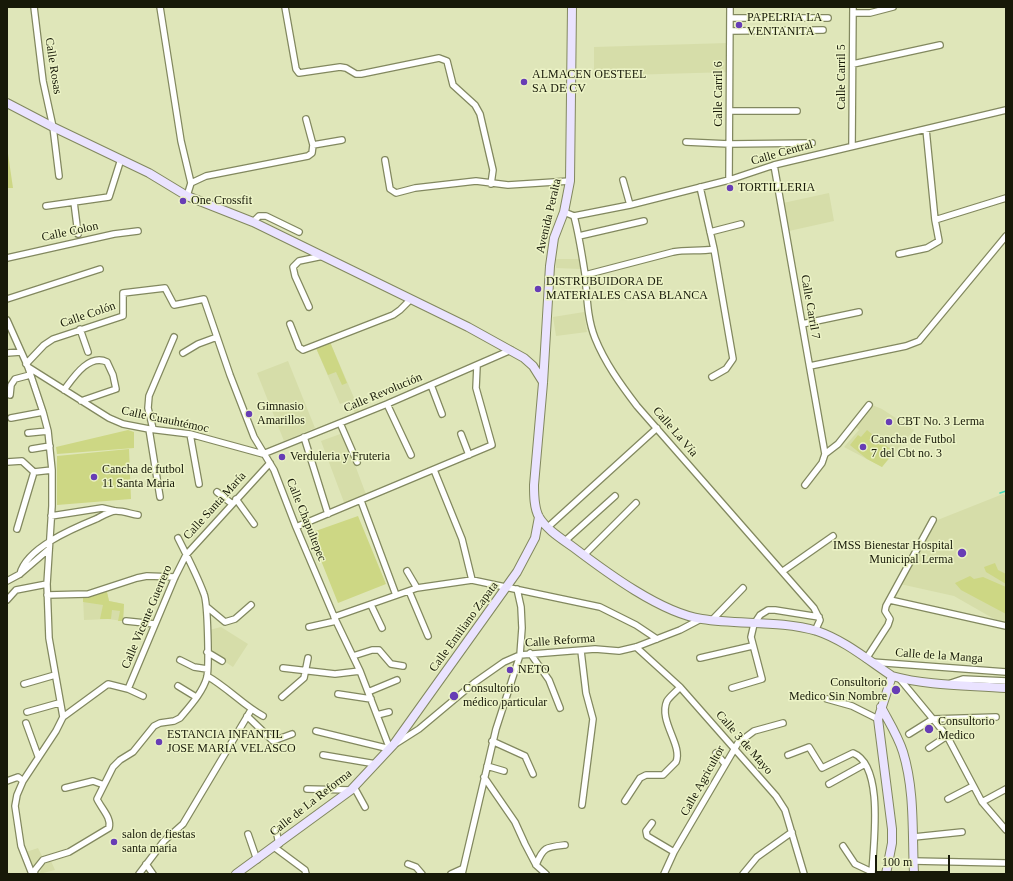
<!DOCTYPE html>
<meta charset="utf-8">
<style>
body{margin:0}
#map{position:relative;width:1013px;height:881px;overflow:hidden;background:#dfe6b9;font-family:"Times New Roman",serif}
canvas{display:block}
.frame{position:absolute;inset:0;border:8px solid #171908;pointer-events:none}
.scale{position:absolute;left:875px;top:855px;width:75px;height:18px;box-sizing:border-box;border:2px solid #171908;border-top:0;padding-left:5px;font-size:12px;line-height:14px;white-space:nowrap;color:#171908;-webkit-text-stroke:3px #ecf3c6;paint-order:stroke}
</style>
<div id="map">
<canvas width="1013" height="881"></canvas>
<div class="frame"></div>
<div class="scale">100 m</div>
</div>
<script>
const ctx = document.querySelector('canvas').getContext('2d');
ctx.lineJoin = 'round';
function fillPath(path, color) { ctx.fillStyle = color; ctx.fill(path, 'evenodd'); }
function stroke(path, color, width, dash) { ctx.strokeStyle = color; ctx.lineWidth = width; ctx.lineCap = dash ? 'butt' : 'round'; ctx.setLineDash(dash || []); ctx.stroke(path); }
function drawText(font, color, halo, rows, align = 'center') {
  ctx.font = font + ' "Times New Roman",serif'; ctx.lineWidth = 3; ctx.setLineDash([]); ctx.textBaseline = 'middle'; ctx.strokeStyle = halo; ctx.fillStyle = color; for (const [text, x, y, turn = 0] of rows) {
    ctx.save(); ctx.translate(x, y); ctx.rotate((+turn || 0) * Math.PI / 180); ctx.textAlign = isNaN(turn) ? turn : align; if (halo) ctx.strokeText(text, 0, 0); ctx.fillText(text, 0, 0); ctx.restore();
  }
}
fillPath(new Path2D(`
 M728,43L729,72L594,76V47Z
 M829,193L834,221L789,231L783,203Z
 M556,259H581V269L556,268Z
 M584,312L587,332L556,336L553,317Z
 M330,342L361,414L356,416L350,400L340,404L316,348Z
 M288,361L315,428L284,441L257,373Z
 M872,405L882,409L914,430L882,467L844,447L859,430L855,426Z
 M343,433L367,497L345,505L321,441Z
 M1003,494L1006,496V623L996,620L954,596L900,584L935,521Z
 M107,592L109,601L124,604L123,621L108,619L84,620L83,597Z
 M221,627L248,644L233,667L210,652L209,630Z
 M38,848L43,858L31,868L26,852Z
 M50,859L55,870L39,874L43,866Z`), '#d6dda9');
fillPath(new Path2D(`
 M7,147L13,188H7Z
 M330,342L347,383L342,385L336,372L328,375L316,348Z
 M128,430L134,432V448L57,454L56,447Z
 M867,430L873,435L869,440L876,445L880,441L894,452L882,467L867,459L850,445L858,435L861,437Z
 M129,449L131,499L57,505V456Z
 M358,516L386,584L338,603L310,533Z
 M995,563L998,570L1006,574V584L986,572L984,567Z
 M970,576L974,579L983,577L1006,587V614L961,590L955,583Z
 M107,592L109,601L124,604L123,621H118L120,611L112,610L111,619H100L103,605L83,602V597Z`), '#cdd784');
stroke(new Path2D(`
 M1000,493L1006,491`), '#47dbba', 1.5);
const street = new Path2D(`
 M34,7L43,81L53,127L59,176
 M160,7L181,141L191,183
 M285,7L296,69L299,73L340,67L346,68L356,74H361L439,58L447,61L453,85L475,105L480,114L493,170L491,184
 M853,13H870L893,7
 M730,18H828
 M730,31L823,30
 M853,64L940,45
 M730,111H797
 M686,142L729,144L812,143
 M313,145L342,140
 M852,146L853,7
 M385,160L390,189L396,193L415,188L476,181L508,185L570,181
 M774,165L825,454
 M623,180L630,205
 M729,180L730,7
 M700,187L714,249L733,359L726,369L712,377
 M187,196L191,183L206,176L308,156L312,153L313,145L306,119
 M74,202L78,234
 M46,206L109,197L121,159
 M564,212L574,216L630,205L729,180L774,165L1006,110
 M574,216C579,235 582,255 585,274C587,295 587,318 595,338C605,363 621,385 637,406L814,608L820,620L815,631
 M935,220L1006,198
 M253,222L259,216H266L299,232
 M710,232L741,224
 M579,236L644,221
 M899,254L927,248L939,241L935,220L926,129
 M7,258L114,234L138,231
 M585,275L673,252C687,249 700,252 714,249
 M7,299L100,269
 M309,307L295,276L293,267L299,261L323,256
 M7,320L28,367L43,412L48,431L52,470V506L47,584L49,638L63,717L56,731L23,781L17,795L15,806L21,846L32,874
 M290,324L299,347L303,350L393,315L400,310L411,299
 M802,324L859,312
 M80,329L88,352
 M7,353L21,352
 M183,353L198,344L217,337
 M26,364L44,345L53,339L123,316V293L165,288L174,305L204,299L230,375L254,437L274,470L296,527L336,621L360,671L388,744L392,747
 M810,366L906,346L919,341L1006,236
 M28,367L109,418L123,424L149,429L190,434L263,454L387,404L511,350
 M431,385L442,414
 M64,390C73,378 89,353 107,362L113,375L116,389L81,401
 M10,395L11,385L15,379L30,375
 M387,404L411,455
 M11,418L43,412
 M340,423L357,462
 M149,429L160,497
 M153,429L148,408L149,396L174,337
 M28,433L48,431
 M190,434L199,484
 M461,434L469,455
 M304,437L328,514
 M32,449L50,446
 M7,462L22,461L34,472
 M434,470L462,539L472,580
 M34,472L52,470
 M805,485L822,463L825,454L838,444L869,405
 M217,492L231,503
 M236,499L254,524
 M361,501L396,595
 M51,516L102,508L115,511
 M296,527L492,445L476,388L477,366
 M548,527L657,428
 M17,529L34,472
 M565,541L615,496
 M584,555L636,503
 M407,571L417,588
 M783,571L833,536
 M20,574C26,548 74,528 96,519C102,516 110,511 116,511C124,511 131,514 138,515
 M7,581L20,574L49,549
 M409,591L428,636
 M47,595L88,594L137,578L147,576L175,577
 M7,600L16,590L47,584
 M890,600L1006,626
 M371,605L382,628
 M207,607L225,622L235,619L251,605
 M334,617L417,588L472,580L600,607L636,625L657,639
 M712,620L743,588
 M126,621L155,624
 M309,627L336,621
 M636,647L680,687L776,796L785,810L804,874
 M581,651L586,693L593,719L582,805
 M207,652L222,661
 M530,653L549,680L560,708
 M353,656L372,650H379L391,664L403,666
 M700,658L752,646
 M866,659L888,625L890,619L885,611L886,606L933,520
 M180,660L194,667L207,669
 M872,662L1006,672
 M283,668L335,674L360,671
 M207,676C227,687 244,706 263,716
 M899,678L947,736L982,802L1006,830
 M951,683L963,679L1006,681
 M24,684L55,675
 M178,686L196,697
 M732,688L762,679L751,637L754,624L760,615L768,610H775L819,617
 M128,689L175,577L186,555L270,463
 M368,692L397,680
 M338,694L371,699
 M282,697L304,678L308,658
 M827,699L852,706L878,719
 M27,712L59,703
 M377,715L389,712
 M247,716L273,741L292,734
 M63,717L108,684L128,689L143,696
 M26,723L38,756
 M316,731L390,749
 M909,734L933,719L996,717
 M492,741L525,756L533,774
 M397,743L419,729L474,683L504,662L520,655L595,649L619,651L636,647L680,630L701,619
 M929,748L947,736
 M716,753L725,764
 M323,755L376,764
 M788,755L809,747L822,768L853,753C885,766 873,846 872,874
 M487,766L504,771
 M484,777L515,822L525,844L536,865L546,874
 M7,781L18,777L23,781
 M829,784L865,764
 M354,787L365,807
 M65,788L93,781L104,785
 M307,789L350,790
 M948,799L973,786
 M625,801L640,778L646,775H663L676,762C683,745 658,721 667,701C670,696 676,692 680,687
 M982,802L1006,789
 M652,823L646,831L647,836L674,852
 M276,830L279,844
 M248,834L257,860
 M914,837L962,832
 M843,846L855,864L872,872
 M274,847L305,870L306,874
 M913,861L1006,863
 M146,864L153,874
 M408,864L416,867L422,874
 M536,865C543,847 546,847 565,845
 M34,874L35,870L43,860L69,852L109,828C112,818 101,808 97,799L113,767L120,760L133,752L154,726L160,723L174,721L180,718C190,706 203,692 207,677C209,666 208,604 204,594C197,575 187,556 178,538
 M139,874L164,841L183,824L251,710
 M451,874L462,869
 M462,874L496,729L520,655L522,628L521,607L517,589
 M664,874L674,852L738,743L754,731L783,723
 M743,874L757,857L792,832`);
const secondary = new Path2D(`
 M572,7L570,181L564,212L554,238L550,266L543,383L534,485C534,495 534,508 539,517C547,530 562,539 573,547C606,572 661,613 702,619C740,625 780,620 817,631C844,640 868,660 892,676C928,686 969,685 1006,688
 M7,103L53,127L149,173L187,196L253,222L468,327L524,358L533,366L543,382
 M881,707C889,722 898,736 903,752C915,791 912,833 914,874
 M236,874L351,790L394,744L517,572L535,538L539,517
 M886,874L892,843V829L878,719L892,676`);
stroke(street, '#82885f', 8);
stroke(secondary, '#82885f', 10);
stroke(street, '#fff', 5.5);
stroke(secondary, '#eae3ff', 8);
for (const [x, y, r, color] of [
 [739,25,4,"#673db5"],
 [524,82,4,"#673db5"],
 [730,188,4,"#673db5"],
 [183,201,4,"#673db5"],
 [538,289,4,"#673db5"],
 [249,414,4,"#673db5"],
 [889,422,4,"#673db5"],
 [863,447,4,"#673db5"],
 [282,457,4,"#673db5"],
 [94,477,4,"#673db5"],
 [962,553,5,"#673db5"],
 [510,670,4,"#673db5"],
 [896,690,5,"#673db5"],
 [454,696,5,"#673db5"],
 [929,729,5,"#673db5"],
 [159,742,4,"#673db5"],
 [114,842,4,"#673db5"]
]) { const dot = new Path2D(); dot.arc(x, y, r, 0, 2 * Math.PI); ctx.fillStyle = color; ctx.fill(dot); stroke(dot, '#ecf3c6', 1.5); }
drawText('12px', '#171908', '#ecf3c6', [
 ["PAPELRIA LA",747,18],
 ["VENTANITA",747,32],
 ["ALMACEN OESTEEL",532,75],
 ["SA DE CV",532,89],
 ["TORTILLERIA",738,188],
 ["One Crossfit",191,201],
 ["DISTRUBUIDORA DE",546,282],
 ["MATERIALES CASA BLANCA",546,296],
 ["Gimnasio",257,407],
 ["Amarillos",257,421],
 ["CBT No. 3 Lerma",897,422],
 ["Cancha de Futbol",871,440],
 ["7 del Cbt no. 3",871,454],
 ["Verduleria y Fruteria",290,457],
 ["Cancha de futbol",102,470],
 ["11 Santa Maria",102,484],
 ["IMSS Bienestar Hospital",953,546,"right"],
 ["Municipal Lerma",953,560,"right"],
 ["NETO",518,670],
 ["Consultorio",887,683,"right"],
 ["Medico Sin Nombre",887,697,"right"],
 ["Consultorio",463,689],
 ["médico particular",463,703],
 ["Consultorio",938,722],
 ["Medico",938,736],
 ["ESTANCIA INFANTIL",167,735],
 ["JOSE MARIA VELASCO",167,749],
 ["salon de fiestas",122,835],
 ["santa maria",122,849]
], 'left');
drawText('12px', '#171908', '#ecf3c6', [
 ["Calle Rosas",53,66,81],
 ["Calle Carril 5",842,77,-90],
 ["Calle Carril 6",719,94,-90],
 ["Calle Central",782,153,-16],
 ["Avenida Peralta",549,216,-77],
 ["Calle Colon",70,232,-12],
 ["Calle Carril 7",810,307,80],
 ["Calle Colón",88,315,-19],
 ["Calle Revolución",383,393,-23],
 ["Calle Cuauhtémoc",165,420,12],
 ["Calle La Vía",675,432,49],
 ["Calle Santa María",215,506,-48],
 ["Calle Chapultepec",306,520,68],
 ["Calle Vicente Guerrero",147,617,-67],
 ["Calle Emiliano Zapata",464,627,-54],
 ["Calle Reforma",560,641,-4],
 ["Calle de la Manga",939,656,4],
 ["Calle 3 de Mayo",744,743,49],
 ["Calle Agricultor",703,781,-61],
 ["Calle de La Reforma",311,803,-38]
]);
</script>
